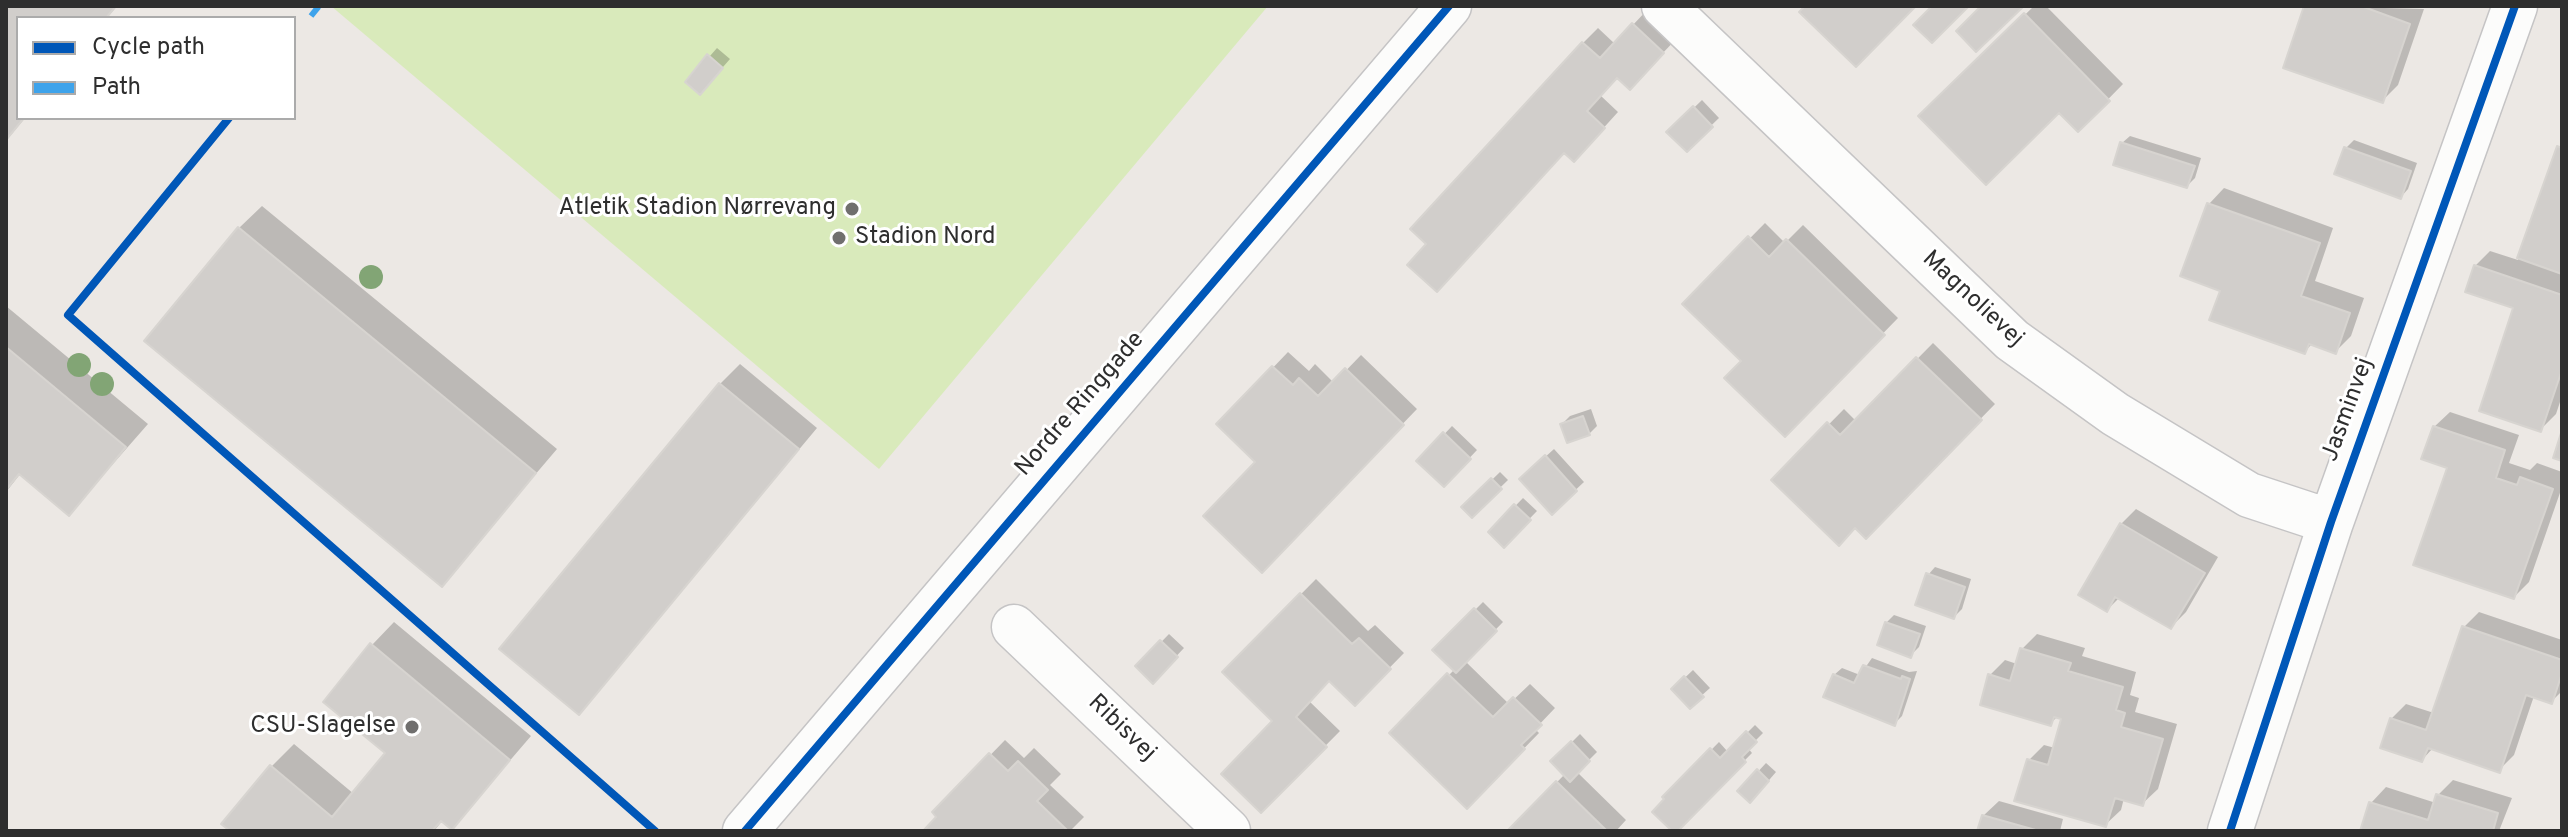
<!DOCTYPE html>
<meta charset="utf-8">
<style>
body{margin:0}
#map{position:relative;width:2568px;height:837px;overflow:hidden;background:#ece8e4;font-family:Overpass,sans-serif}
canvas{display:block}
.frame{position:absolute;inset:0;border:8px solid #2e2e2e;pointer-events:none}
.legend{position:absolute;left:16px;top:16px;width:280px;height:104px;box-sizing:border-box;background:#fff;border:2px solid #ababab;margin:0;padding:10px 14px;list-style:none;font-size:24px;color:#2e2e2e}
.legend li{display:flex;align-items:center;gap:16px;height:40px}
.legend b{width:40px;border:2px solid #ababab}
</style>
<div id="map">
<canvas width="2568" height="837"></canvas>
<div class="frame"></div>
<ul class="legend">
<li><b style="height:10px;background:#0057b8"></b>Cycle path</li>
<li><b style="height:10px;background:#3ea3eb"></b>Path</li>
</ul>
</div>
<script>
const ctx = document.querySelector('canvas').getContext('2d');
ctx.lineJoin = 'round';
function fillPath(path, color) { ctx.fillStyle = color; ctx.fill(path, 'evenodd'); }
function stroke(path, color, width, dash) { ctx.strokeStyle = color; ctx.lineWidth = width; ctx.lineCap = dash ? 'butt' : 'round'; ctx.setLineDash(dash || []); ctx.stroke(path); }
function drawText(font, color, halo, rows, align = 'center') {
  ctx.font = font + ' Overpass,sans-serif'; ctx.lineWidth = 6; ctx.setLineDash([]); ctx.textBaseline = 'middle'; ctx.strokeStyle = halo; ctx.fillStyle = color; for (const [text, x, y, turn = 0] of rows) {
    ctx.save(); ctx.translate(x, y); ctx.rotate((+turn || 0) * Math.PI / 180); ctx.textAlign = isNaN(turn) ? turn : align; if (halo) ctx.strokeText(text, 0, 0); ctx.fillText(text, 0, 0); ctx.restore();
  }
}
fillPath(new Path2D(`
 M331,6H1268L879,469Z`), '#d9eabb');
fillPath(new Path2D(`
 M6,6H117L107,18H18V118H25L6,141Z
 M2034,6H2046L2123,84L2078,130L2059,110L1921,116Z
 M2306,6L2424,9L2398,85L2383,100Z
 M1648,9L1678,37L1645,72L1618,76L1600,95L1618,112L1589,144L1564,151L1429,243L1583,43L1598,28L1615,44Z
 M717,48L730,59L708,84L688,81Z
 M1702,100L1719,118L1687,149L1669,132Z
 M2130,136L2201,158L2195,178L2187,186L2122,143Z
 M2354,140L2417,163L2408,189L2401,197L2346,148Z
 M2562,144V396L2556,414L2541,429L2516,307L2475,266L2490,251L2518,260Z
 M2224,188L2333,228L2315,281L2364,298L2351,336L2336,351L2313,343L2305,351L2222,289L2209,204Z
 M262,206L557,449L442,584L239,228Z
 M1765,223L1785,243L1803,225L1898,318L1785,434L1744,361L1685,304Z
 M6,306L148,424L69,514L21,473L6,492Z
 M1933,343L1995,404L1866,536L1856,526L1774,480L1844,409L1856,421Z
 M1288,352L1309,371L1315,364L1334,383L1361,355L1417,409L1262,570L1258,462L1219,424Z
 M740,364L817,428L579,713L720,384Z
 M1591,409L1597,426L1589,434L1562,424L1570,416Z
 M2450,412L2519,435L2509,463L2530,470L2537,463L2562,472V487L2529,582L2514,597L2449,467L2434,427Z
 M1452,426L1477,450L1444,485L1419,461Z
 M1554,449L1584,482L1552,512L1521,479Z
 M1500,472L1508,480L1472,515L1464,507Z
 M1523,498L1537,511L1504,545L1490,532Z
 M2136,509L2218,557L2186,612L2171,627L2120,597L2107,610L2121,524Z
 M1935,567L1971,579L1962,609L1954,617L1928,575Z
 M1316,579L1368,631L1375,625L1404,653L1355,703L1330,679L1309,701L1340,731L1261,811L1275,721L1224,672Z
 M1483,602L1503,622L1465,661L1509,704L1530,684L1555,708L1535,729L1539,733L1467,807L1391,733L1455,669L1435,650Z
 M2479,612L2562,640V691L2551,702L2534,696L2514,755L2499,770L2433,748L2422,760L2391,719L2406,704L2434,713L2464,627Z
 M1894,615L1926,626L1919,647L1911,655L1886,623Z
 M394,622L531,736L452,828L443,820L434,831H233L271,767L294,744L354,794L387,753L372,645Z
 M1169,634L1184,648L1153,681L1138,666Z
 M2037,634L2085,648L2082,656L2136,672L2130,695L2139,698L2135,712L2177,724L2158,789L2142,804L2124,798L2121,810L2105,825L2029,760L2044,745L2055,748L2064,717L2058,716L2050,724L1990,675L2005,660L2017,664L2022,649Z
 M1872,658L1909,672L1917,671L1902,716L1894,724L1834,675L1842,668L1860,675Z
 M1693,670L1710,688L1690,706L1673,689Z
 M1755,725L1763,733L1748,748L1752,753L1675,831L1665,797L1719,742L1728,752Z
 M1580,734L1597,752L1577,772L1626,820L1616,831H1509L1565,774L1553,761Z
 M1005,740L1024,758L1034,748L1061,774L1050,785L1084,817L1070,831H926L939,817L935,812Z
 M1766,763L1776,772L1758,793L1740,791Z
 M2453,780L2512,798L2499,831H2362L2371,803L2386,787L2436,803L2438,795Z
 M1999,801L2063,819L2060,831H1979L1983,816Z`), '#0003');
const building = new Path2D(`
 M6,6H116L106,18H18V118H24L6,140Z
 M1805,6H1916L1856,67L1799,12Z
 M1932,6H1969L1932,43L1913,25Z
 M1981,6H2024L1976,52L1956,31Z
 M2304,6H2361L2410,24L2383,103L2283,68Z
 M2024,13L2110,101L2078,132L2059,113L1986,185L1918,116Z
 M1632,23L1664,53L1630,90L1617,78L1587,111L1605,128L1574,162L1564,153L1437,292L1407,265L1426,244L1410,229L1582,42L1600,58Z
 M707,54L723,68L700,95L685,82Z
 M1693,106L1713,127L1687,152L1666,132Z
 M2120,142L2195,166L2187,188L2113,165Z
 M2557,146L2562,148V274L2517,258Z
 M2344,147L2411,171L2401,199L2334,174Z
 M2207,203L2320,243L2301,296L2350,313L2336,354L2309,344L2305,354L2209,320L2220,291L2180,276Z
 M238,227L536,473L442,587L144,341Z
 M1748,236L1769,257L1786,239L1885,335L1785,437L1724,378L1741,361L1682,304Z
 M2474,265L2562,295V370L2541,432L2479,411L2513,308L2465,292Z
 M6,347L126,447L69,516L19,474L6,490Z
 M1916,357L1982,420L1866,539L1855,528L1839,546L1771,480L1827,422L1840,435Z
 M1272,366L1293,385L1299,378L1318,396L1345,368L1404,425L1262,573L1203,516L1255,462L1216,424Z
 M719,383L799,449L579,715L499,649Z
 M1583,416L1590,435L1567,443L1560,424Z
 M2433,426L2505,450L2496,478L2517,485L2520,477L2553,489L2514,599L2413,565L2447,468L2421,459Z
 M1443,432L1471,459L1444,487L1416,461Z
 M2561,433H2562V461L2553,458Z
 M1545,455L1577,491L1552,515L1519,479Z
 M1491,478L1502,489L1472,518L1461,507Z
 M1514,504L1531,520L1504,548L1488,532Z
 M2120,523L2205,573L2171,629L2115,597L2107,612L2078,595Z
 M1926,573L1965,587L1954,619L1915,605Z
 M1300,593L1352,644L1359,638L1391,669L1355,706L1329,681L1296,717L1327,747L1261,813L1221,774L1272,721L1222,672Z
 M1474,608L1497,631L1456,673L1432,650Z
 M1885,622L1920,634L1911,658L1877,645Z
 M2462,626L2562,660V673L2552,704L2526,695L2500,773L2428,748L2422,762L2380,748L2390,718L2426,730Z
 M1160,640L1178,657L1153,684L1135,666Z
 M370,643L510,760L452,830L441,821L432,831H230L221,824L270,765L332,817L385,753L323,702Z
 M2020,648L2071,663L2068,671L2123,687L2116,710L2125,713L2121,727L2163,739L2143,806L2115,798L2106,827L2014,801L2027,759L2048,765L2061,719L2054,717L2051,726L1980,705L1988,674L2010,681Z
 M1863,665L1901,679L1902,676L1910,679L1895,726L1823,697L1833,674L1854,683Z
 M1447,673L1493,717L1513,697L1542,725L1521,745L1525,749L1467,809L1389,733Z
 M1684,676L1704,697L1690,709L1671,689Z
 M1746,731L1757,742L1742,757L1746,762L1678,831H1672L1652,812L1664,799L1662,797L1710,748L1720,758Z
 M1571,741L1590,761L1570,782L1550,761Z
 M989,753L1008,771L1018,761L1048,790L1037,801L1068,831H923L936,817L932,812Z
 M1757,769L1769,781L1750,803L1737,791Z
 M1556,781L1607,831H1507Z
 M2436,794L2498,813L2493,831H2360L2369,802L2428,820Z
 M1982,815L2039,831H1977Z`);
fillPath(building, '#d1cecb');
stroke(building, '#d7d4d0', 2);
const minor = new Path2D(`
 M1664,6L2012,340L2115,414L2249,495L2331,522
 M1014,627L1228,831
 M2230,831L2331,522L2515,6`);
const tertiary = new Path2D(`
 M745,831L1449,6`);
stroke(minor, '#c5c4c5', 47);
stroke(tertiary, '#c5c4c5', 47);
stroke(minor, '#fcfcfb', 44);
stroke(tertiary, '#fcfcfb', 44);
stroke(new Path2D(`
 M311,16L319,6`), '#3ea3eb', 6, [12, 6]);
stroke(new Path2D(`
 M229,118L68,315L655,831
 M745,831L1449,6
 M2230,831L2331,522L2515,6`), '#0057b8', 8);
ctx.fillStyle = '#82a575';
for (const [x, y] of [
 [371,277],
 [79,365],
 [102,384]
]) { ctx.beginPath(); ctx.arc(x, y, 12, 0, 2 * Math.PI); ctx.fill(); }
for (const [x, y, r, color] of [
 [852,209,8,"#706f6e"],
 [839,238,8,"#706f6e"],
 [412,727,8,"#706f6e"]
]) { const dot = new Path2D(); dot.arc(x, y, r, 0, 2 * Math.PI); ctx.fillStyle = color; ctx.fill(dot); stroke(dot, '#fff', 3); }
drawText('24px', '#2e2e2e', '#fff', [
 ["Atletik Stadion Nørrevang",836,209],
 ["Stadion Nord",855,238,"left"],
 ["CSU-Slagelse",396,727]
], 'right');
drawText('24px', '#2e2e2e', '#fff', [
 ["Magnolievej",1972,300,43],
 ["Nordre Ringgade",1081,405,-49],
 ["Jasminvej",2349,410,-70],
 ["Ribisvej",1121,729,44]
]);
</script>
